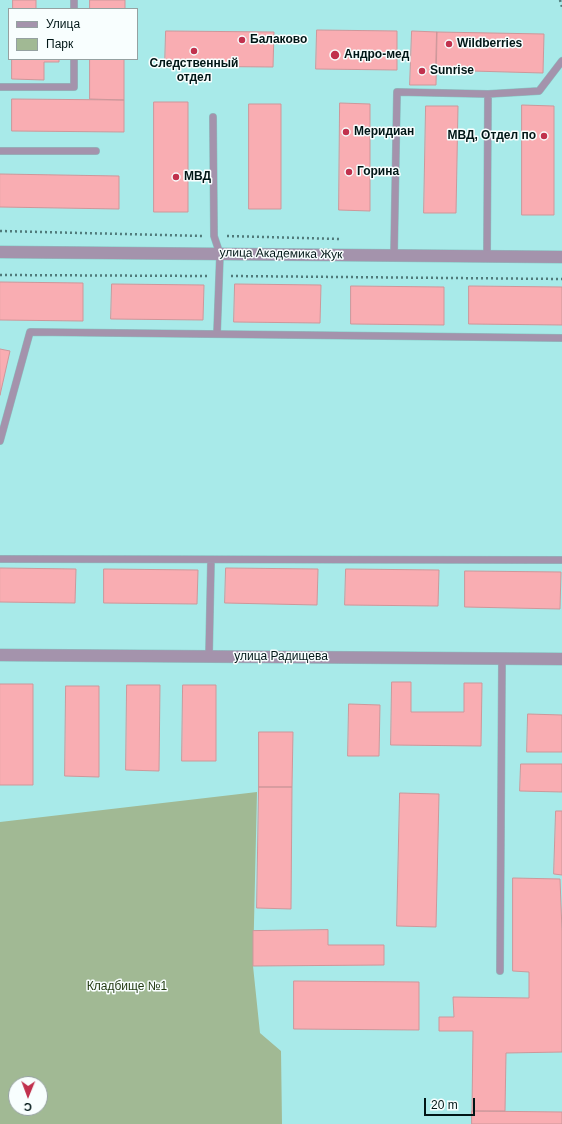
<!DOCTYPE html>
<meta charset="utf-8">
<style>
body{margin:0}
#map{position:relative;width:562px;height:1124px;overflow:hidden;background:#a8eae9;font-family:Arial,sans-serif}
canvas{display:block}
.legend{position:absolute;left:8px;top:8px;width:130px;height:52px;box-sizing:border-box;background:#f8fefe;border:1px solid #95a1a1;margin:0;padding:5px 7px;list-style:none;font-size:12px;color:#001616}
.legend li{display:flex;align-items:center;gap:8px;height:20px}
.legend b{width:20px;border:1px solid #95a1a1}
.north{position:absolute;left:8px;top:1076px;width:40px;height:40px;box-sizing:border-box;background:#f8fefe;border:1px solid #95a1a1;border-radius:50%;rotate:181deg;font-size:11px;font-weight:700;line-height:16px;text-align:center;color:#001616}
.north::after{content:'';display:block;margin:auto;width:14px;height:18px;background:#c1314d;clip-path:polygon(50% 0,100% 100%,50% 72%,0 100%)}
.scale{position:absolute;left:424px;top:1098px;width:51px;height:18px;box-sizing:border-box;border:2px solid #001616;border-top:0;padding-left:5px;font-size:12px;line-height:14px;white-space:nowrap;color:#001616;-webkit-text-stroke:3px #f8fefe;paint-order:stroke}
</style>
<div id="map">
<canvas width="562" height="1124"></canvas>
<ul class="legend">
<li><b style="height:5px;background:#a493ac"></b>Улица</li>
<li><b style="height:11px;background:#a1b994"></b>Парк</li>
</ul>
<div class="north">С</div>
<div class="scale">20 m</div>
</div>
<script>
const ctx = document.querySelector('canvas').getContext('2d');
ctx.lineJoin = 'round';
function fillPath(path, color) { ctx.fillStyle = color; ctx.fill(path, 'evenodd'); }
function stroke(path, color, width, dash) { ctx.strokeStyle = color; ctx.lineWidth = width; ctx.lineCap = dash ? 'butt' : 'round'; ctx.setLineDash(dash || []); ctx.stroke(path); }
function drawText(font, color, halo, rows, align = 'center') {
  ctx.font = font + ' Arial,sans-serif'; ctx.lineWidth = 3; ctx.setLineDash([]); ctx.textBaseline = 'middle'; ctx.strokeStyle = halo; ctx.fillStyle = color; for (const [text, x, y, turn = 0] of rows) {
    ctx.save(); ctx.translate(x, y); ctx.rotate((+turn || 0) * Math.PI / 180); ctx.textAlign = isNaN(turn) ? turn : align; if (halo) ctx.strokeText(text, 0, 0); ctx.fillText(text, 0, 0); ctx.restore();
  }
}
fillPath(new Path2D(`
 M257,792L253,966L260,1033L281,1051L282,1124H0V822ZM16,1084H40V1108H16Z`), '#a1b994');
const building = new Path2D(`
 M13,0H36V9H13Z
 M90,0H125V9H90Z
 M317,30L397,31V70L316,69Z
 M166,31L274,32L273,67L165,66Z
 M412,31L437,32L436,85H410Z
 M437,32L544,34L543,73L436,70Z
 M12,59H59V62H44V80L12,79Z
 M90,59H124V100L90,99Z
 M12,99L124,100V132L12,131Z
 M154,102H188V212H154Z
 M340,103L370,104V211L339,210Z
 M249,104H281V209H249Z
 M522,105L554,106V215H522Z
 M426,106H458L456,213H424Z
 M0,174L119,176V209L0,207Z
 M0,282L83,283V321L0,320Z
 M112,284L204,285L203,320L111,319Z
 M235,284L321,285L320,323L234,322Z
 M351,286L444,287V325L351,324Z
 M469,286L562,287V325L469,324Z
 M0,349L10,351L0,395Z
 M0,568L76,569L75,603L0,602Z
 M226,568L318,569L317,605L225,603Z
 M104,569L198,570L197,604L104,603Z
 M346,569L439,570L438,606L345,605Z
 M465,571L561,572L560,609L465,607Z
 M392,682H411V712H464V683H482L481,746L391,745Z
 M0,684H33V785H0Z
 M127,685H160L159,771L126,770Z
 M183,685H216V761H182Z
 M66,686H99V777L65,776Z
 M349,704L380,705L379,756H348Z
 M528,714L562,715V752H527Z
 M259,732H293L292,787H259Z
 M521,764H562V792L520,791Z
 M259,787H292L291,909L257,908Z
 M400,793L439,794L436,927L397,926Z
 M556,811H562V875L554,874Z
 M513,878L560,879L562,931V1052L506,1053L505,1111H472L473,1031H439V1017H454L453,997L529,998V972L513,971Z
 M328,930V945H384V965L253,966V931Z
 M294,981L419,982V1030L294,1029Z
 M472,1111L562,1112V1124H472Z`);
fillPath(building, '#f9adb2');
stroke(building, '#cd979a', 1);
const service = new Path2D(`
 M74,9V0
 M0,87H74V59
 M213,117L214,236L220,254L217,334
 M0,151H96
 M394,255L397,92L488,94L539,91L562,61
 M487,256L488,94
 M0,441L30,332L562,338
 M0,559L562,560
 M209,656L211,560
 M500,971L502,659`);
const minor = new Path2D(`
 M0,655L562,659`);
const tertiary = new Path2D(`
 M0,252L562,257`);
stroke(service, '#8ac4c3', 8);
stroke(minor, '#8ac4c3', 13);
stroke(tertiary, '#8ac4c3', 13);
stroke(new Path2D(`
 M560,0L562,7
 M0,231L204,236
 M227,236L340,239
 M0,275L208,276
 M231,276L562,279`), '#4f7a7a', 2.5, [2, 3]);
stroke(service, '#a493ac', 7);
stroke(minor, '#a493ac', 12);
stroke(tertiary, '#a493ac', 12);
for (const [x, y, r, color] of [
 [242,40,4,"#c1314d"],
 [449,44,4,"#c1314d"],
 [194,51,4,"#c1314d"],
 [335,55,5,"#c1314d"],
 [422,71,4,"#c1314d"],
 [346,132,4,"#c1314d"],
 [544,136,4,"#c1314d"],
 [349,172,4,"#c1314d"],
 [176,177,4,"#c1314d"]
]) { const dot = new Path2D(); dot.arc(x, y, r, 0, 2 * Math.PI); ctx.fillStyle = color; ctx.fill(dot); stroke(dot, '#f8fefe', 1.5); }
drawText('bold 12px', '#001616', '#f8fefe', [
 ["Балаково",250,40],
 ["Wildberries",457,44],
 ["Андро-мед",344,55],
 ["Следственный",194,64,"center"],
 ["отдел",194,78,"center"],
 ["Sunrise",430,71],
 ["Меридиан",354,132],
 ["МВД, Отдел по",536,136,"right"],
 ["Горина",357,172],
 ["МВД",184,177]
], 'left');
drawText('12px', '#001616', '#f8fefe', [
 ["улица Академика Жук",281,254,1],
 ["улица Радищева",281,657]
]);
drawText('12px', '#1f370e', '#f8fefe', [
 ["Кладбище №1",127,987]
]);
</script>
